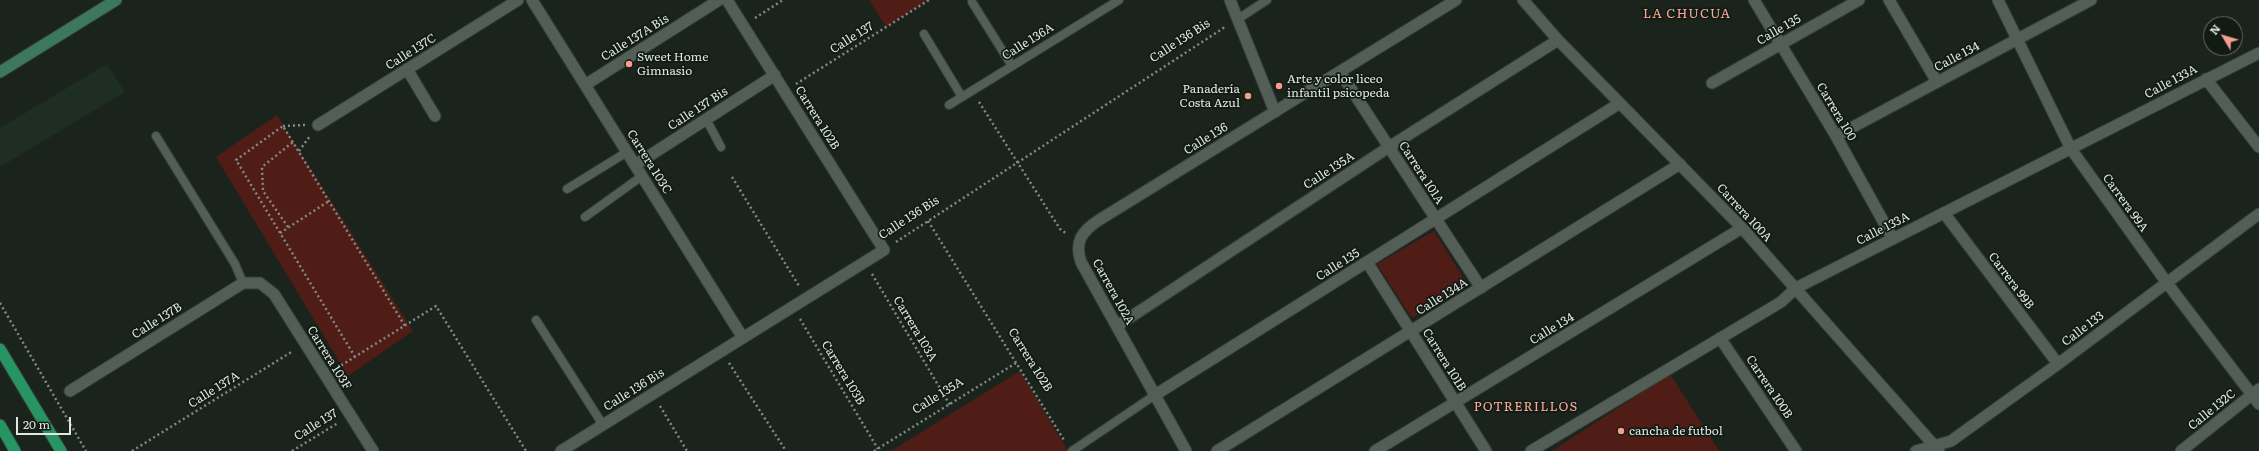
<!DOCTYPE html>
<meta charset="utf-8">
<style>
body{margin:0}
#map{position:relative;width:2259px;height:451px;overflow:hidden;background:#1a241d;font-family:Literata,serif}
canvas{display:block}
.north{position:absolute;left:2203px;top:16px;width:40px;height:40px;box-sizing:border-box;background:#111b14;border:1px solid #646c66;border-radius:50%;rotate:308deg;font-size:11px;font-weight:700;line-height:16px;text-align:center;color:#e0e6e1}
.north::after{content:'';display:block;margin:auto;width:14px;height:18px;background:#f59d8e;clip-path:polygon(50% 0,100% 100%,50% 72%,0 100%)}
.scale{position:absolute;left:16px;top:417px;width:55px;height:18px;box-sizing:border-box;border:2px solid #e0e6e1;border-top:0;padding-left:5px;font-size:12px;line-height:14px;white-space:nowrap;color:#e0e6e1;-webkit-text-stroke:3px #111b14;paint-order:stroke}
</style>
<div id="map">
<canvas width="2259" height="451"></canvas>
<div class="north">N</div>
<div class="scale">20 m</div>
</div>
<script>
const ctx = document.querySelector('canvas').getContext('2d');
ctx.lineJoin = 'round';
function fillPath(path, color) { ctx.fillStyle = color; ctx.fill(path, 'evenodd'); }
function stroke(path, color, width, dash) { ctx.strokeStyle = color; ctx.lineWidth = width; ctx.lineCap = dash ? 'butt' : 'round'; ctx.setLineDash(dash || []); ctx.stroke(path); }
function drawText(font, color, halo, rows, align = 'center') {
  ctx.font = font + ' Literata,serif'; ctx.lineWidth = 3.5; ctx.setLineDash([]); ctx.textBaseline = 'middle'; ctx.strokeStyle = halo; ctx.fillStyle = color; for (const [text, x, y, turn = 0] of rows) {
    ctx.save(); ctx.translate(x, y); ctx.rotate((+turn || 0) * Math.PI / 180); ctx.textAlign = isNaN(turn) ? turn : align; if (halo) ctx.strokeText(text, 0, 0); ctx.fillText(text, 0, 0); ctx.restore();
  }
}
fillPath(new Path2D(`
 M107,64L125,92L0,167V128Z`), '#1e2e23');
fillPath(new Path2D(`
 M869,0H929L886,27Z
 M277,115L413,331L348,376L216,157Z
 M1434,231L1468,285L1412,318L1377,264Z
 M1020,371L1068,451H891Z
 M1670,374L1719,451H1552Z`), '#501d16');
const service = new Path2D(`
 M972,2L1012,66
 M1238,19L1267,0
 M924,34L962,97
 M949,105L1119,0
 M706,119L721,147
 M156,136L235,264L243,283
 M567,189L627,152
 M585,217L642,176
 M536,320L603,425
 M1072,451L1155,395`);
const minor = new Path2D(`
 M532,0L743,338
 M1230,0L1275,112
 M1523,0L1558,40L1742,228L1939,451
 M1754,0L1836,136L1893,239
 M1889,0L1937,82
 M1998,0L2071,149L2167,283L2259,404
 M407,69L435,116
 M1340,72L1481,288
 M2206,79L2259,147
 M1712,83L1859,0
 M585,85L719,0
 M318,125L518,0
 M1836,136L2091,0
 M635,165L775,75
 M1944,213L2058,364
 M1367,262L1486,451
 M1117,326L1389,147L1558,40
 M1720,338L1796,451
 M70,391L243,283H260L274,294L373,451
 M1155,395L1620,103
 M561,451L884,250L727,0
 M1217,451L1680,164
 M1375,451L1742,228
 M1531,451L1781,302L1796,288L2259,53
 M1916,451L1951,441L2058,364L2259,214
 M2181,451L2259,389`);
const tertiary = new Path2D(`
 M1186,451L1081,262C1074,242 1082,231 1099,220L1456,0`);
const secondary = new Path2D(`
 M0,72L116,0`);
const primary = new Path2D(`
 M0,349L61,451
 M0,425L15,451`);
stroke(service, '#353e38', 10);
stroke(minor, '#353e38', 13);
stroke(tertiary, '#353e38', 13);
stroke(secondary, '#353e38', 13);
stroke(primary, '#353e38', 13);
stroke(new Path2D(`
 M755,18L783,0
 M796,84L929,0
 M979,102L1060,229L1067,234
 M283,126L305,125
 M299,151L310,136
 M732,177L799,286
 M928,221L1064,440
 M288,227L263,191L262,167L293,142
 M280,233L329,201
 M896,242L1225,27
 M872,274L950,405
 M0,303L86,451
 M800,319L878,449
 M355,357L236,160L283,126L405,326
 M729,363L786,451
 M337,368L436,306L526,451
 M660,406L687,451
 M132,451L293,351
 M292,451L338,423
 M874,451L1016,363`), '#828a84', 2.5, [2, 3]);
stroke(service, '#525e56', 8);
stroke(minor, '#525e56', 11);
stroke(tertiary, '#525e56', 11);
stroke(secondary, '#3c795c', 11);
stroke(primary, '#269563', 11);
for (const [x, y, r, color] of [
 [629,64,4,"#f59d8e"],
 [1279,86,4,"#f59d8e"],
 [1248,96,4,"#f59d8e"],
 [1621,431,4,"#f59d8e"]
]) { const dot = new Path2D(); dot.arc(x, y, r, 0, 2 * Math.PI); ctx.fillStyle = color; ctx.fill(dot); stroke(dot, '#111b14', 1.5); }
drawText('12px', '#e0e6e1', '#111b14', [
 ["Calle 135",1779,30,-30],
 ["Calle 137A Bis",635,38,-32],
 ["Calle 137",852,38,-32],
 ["Calle 136 Bis",1180,41,-33],
 ["Calle 136A",1028,42,-32],
 ["Calle 137C",411,52,-32],
 ["Calle 134",1957,57,-28],
 ["Calle 133A",2171,82,-28],
 ["Calle 137 Bis",698,109,-33],
 ["Carrera 100",1836,112,59],
 ["Carrera 102B",817,118,58],
 ["Calle 136",1206,139,-32],
 ["Carrera 103C",649,162,58],
 ["Calle 135A",1329,171,-33],
 ["Carrera 101A",1421,173,57],
 ["Carrera 99A",2125,203,54],
 ["Carrera 100A",1744,213,47],
 ["Calle 136 Bis",909,218,-33],
 ["Calle 133A",1883,229,-27],
 ["Calle 135",1338,265,-32],
 ["Carrera 99B",2011,281,53],
 ["Carrera 102A",1113,292,61],
 ["Calle 134A",1442,297,-32],
 ["Calle 137B",157,321,-32],
 ["Carrera 103A",915,329,59],
 ["Calle 134",1552,329,-31],
 ["Calle 133",2083,329,-37],
 ["Carrera 103F",329,358,58],
 ["Carrera 102B",1030,360,58],
 ["Carrera 101B",1444,360,58],
 ["Carrera 103B",843,373,59],
 ["Carrera 100B",1769,387,56],
 ["Calle 137A",214,390,-32],
 ["Calle 136 Bis",634,390,-32],
 ["Calle 135A",938,396,-32],
 ["Calle 132C",2212,410,-39],
 ["Calle 137",316,425,-32]
]);
drawText('12px', '#e0e6e1', '#111b14', [
 ["Sweet Home",637,57],
 ["Gimnasio",637,71],
 ["Arte y color liceo",1287,79],
 ["infantil psicopeda",1287,93],
 ["Panadería",1240,89,"right"],
 ["Costa Azul",1240,103,"right"],
 ["cancha de futbol",1629,431]
], 'left');
ctx.letterSpacing = '1px';
drawText('13px', '#f9a799', '#111b14', [
 ["LA CHUCUA",1687,14],
 ["POTRERILLOS",1526,407]
]);
ctx.letterSpacing = '0px';
</script>
